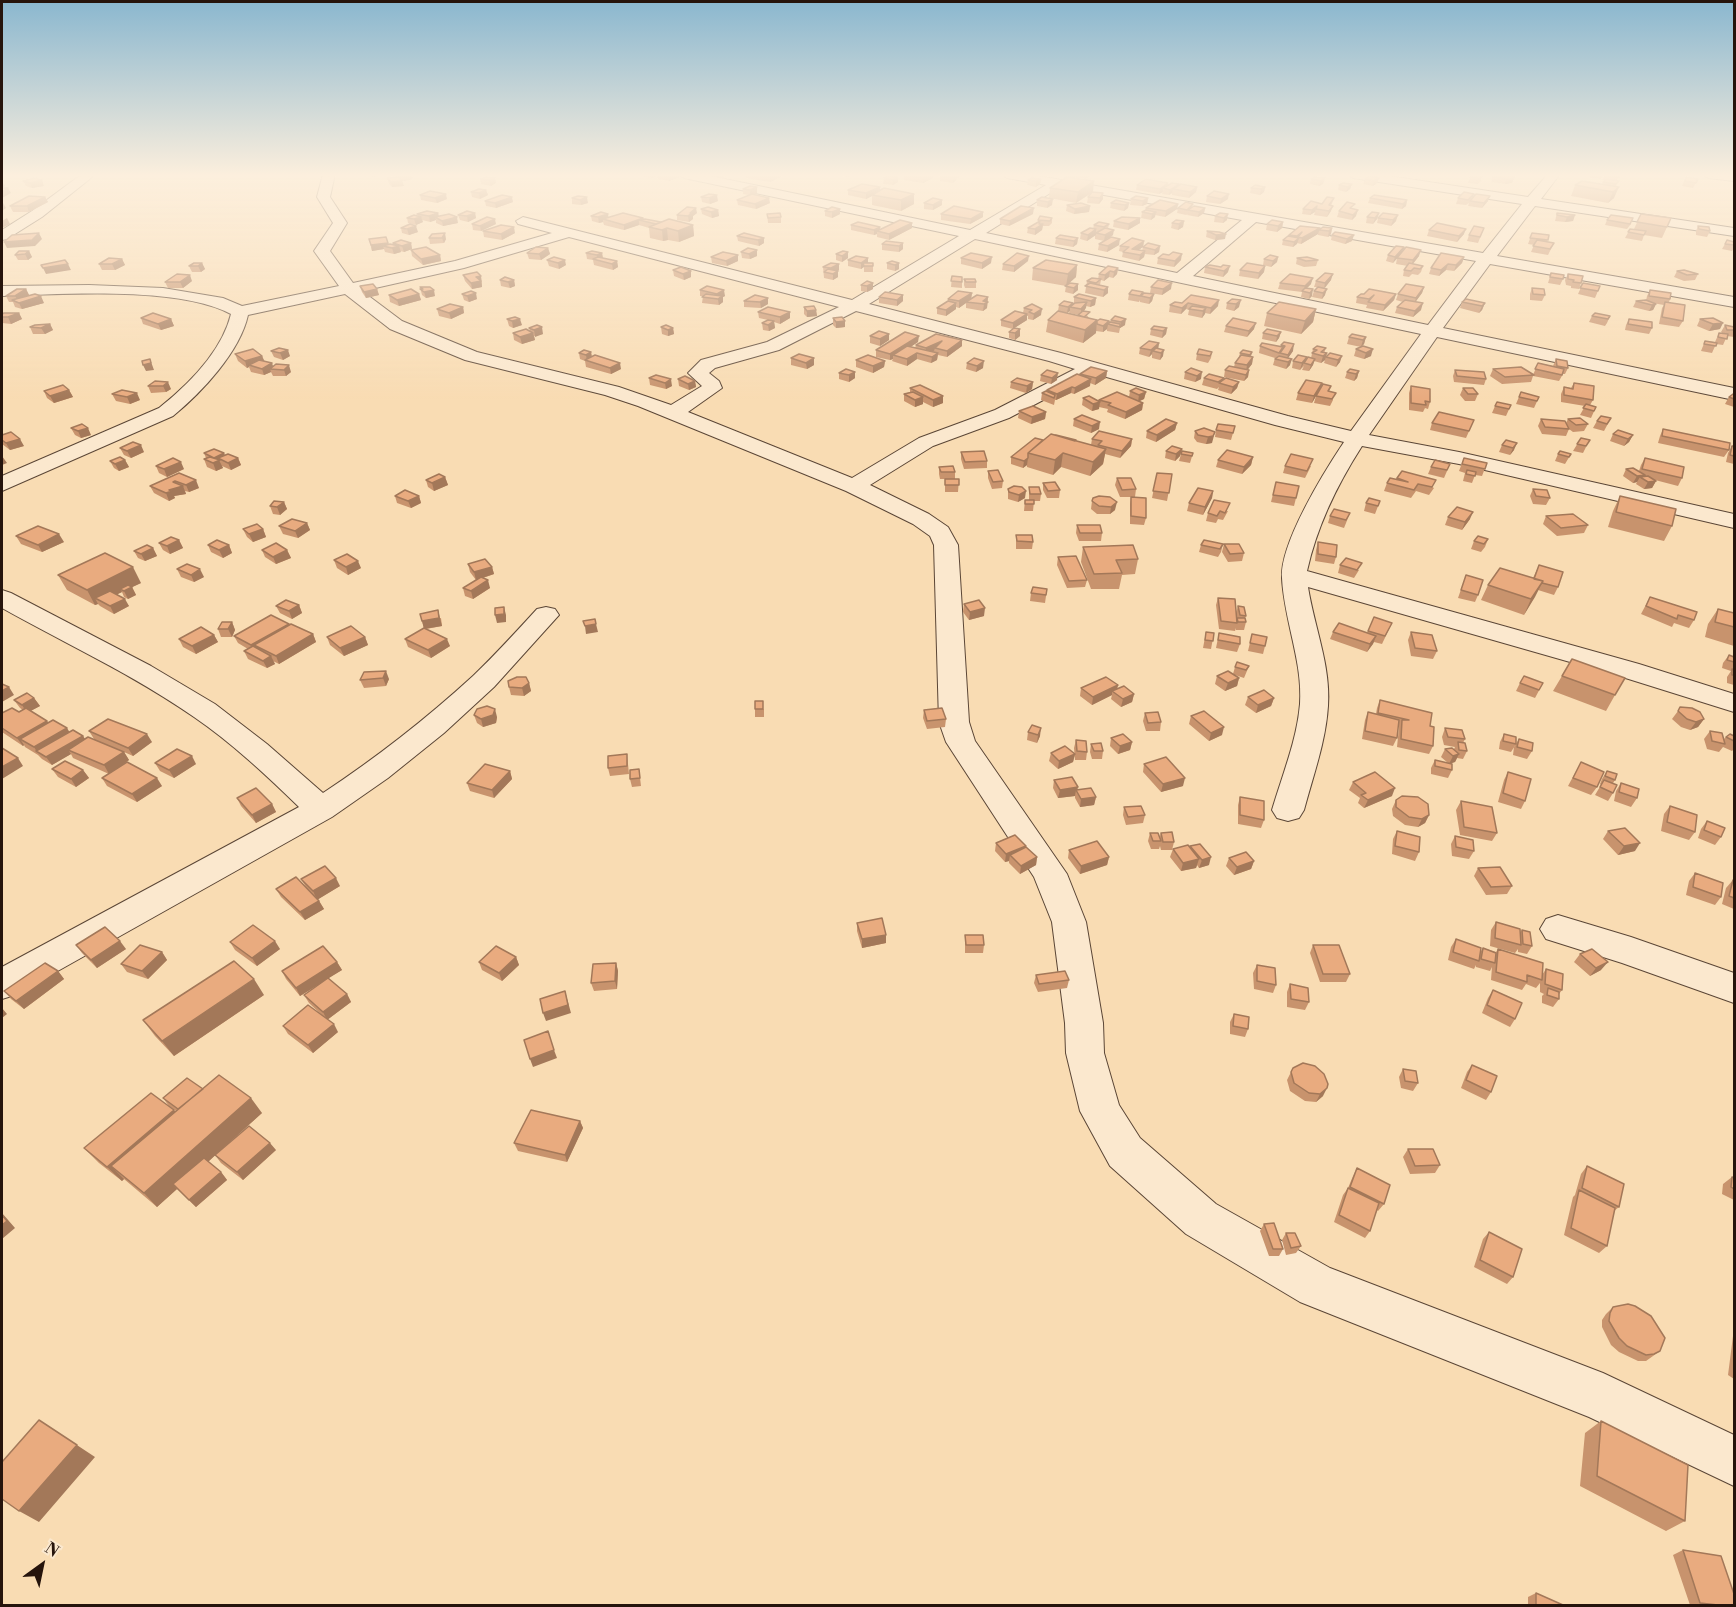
<!DOCTYPE html>
<style>
body{margin:0}
#map{position:relative;width:1736px;height:1607px;overflow:hidden;background:#f9dcb3;font-family:"Libre Bodoni",serif}
canvas{display:block}
.frame{position:absolute;inset:0;border:3px solid #26140c;pointer-events:none}
.north{position:absolute;left:12px;top:1535px;width:60px;height:60px;-webkit-text-stroke:4px #fbe8ce;paint-order:stroke;rotate:33deg;font-size:16px;font-weight:700;line-height:24px;text-align:center;color:#26140c}
.north::after{content:'';display:block;margin:auto;width:21px;height:27px;background:#26140c;clip-path:polygon(50% 0,100% 100%,50% 72%,0 100%)}
</style>
<div id="map">
<canvas width="1736" height="1607"></canvas>
<div class="frame"></div>
<div class="north">N</div>
</div>
<script>
const ctx = document.querySelector('canvas').getContext('2d');
ctx.lineJoin = 'round';
function stroke(path, color, width, dash) { ctx.strokeStyle = color; ctx.lineWidth = width; ctx.lineCap = dash ? 'butt' : 'round'; ctx.setLineDash(dash || []); ctx.stroke(path); }
function fillPath(path, color) { ctx.fillStyle = color; ctx.fill(path, 'evenodd'); }
const street = new Path2D(`
 M82,174H96L42,217L7,239L2,240V230L32,211Z
 M323,174H335L330,197L347,223L330,251L353,283L455,261L552,233L518,224L516,221L523,217L852,300L959,236L684,178L678,174H701L970,230L1046,185L1007,178L1001,174H1027L1483,253L1522,204L1353,178L1347,174H1376L1528,197L1548,174H1560L1541,199L1734,228V236L1535,206L1497,256L1734,297V307L1490,264L1443,328L1734,388V400L1437,337L1369,435L1459,452L1734,514V528L1459,464L1362,446C1337,485 1317,526 1307,571L1639,664L1734,694V712L1619,676L1308,587C1314,626 1331,666 1328,706C1326,741 1313,776 1304,810L1299,818L1288,821L1277,818L1272,810C1282,776 1297,740 1300,704C1303,662 1284,620 1282,578C1280,543 1324,472 1344,442L1275,425L1089,372L1087,377L1009,418L933,446L870,485L929,514L948,527L958,545L969,722L975,741L1067,874L1086,922L1103,1023L1104,1053L1119,1105L1140,1138L1216,1204L1330,1268L1603,1373L1734,1435V1486L1589,1417L1300,1302L1186,1234L1110,1166L1080,1111L1066,1053L1065,1023L1052,922L1034,877L946,742L939,722L934,545L930,536L913,524L846,491L638,406L605,395L465,360L390,329L345,294L248,315C240,352 201,393 173,416L2,491V476L159,408C188,385 222,351 231,314C179,286 63,294 2,296V286L89,285L163,288L223,298L242,306L339,286L314,251L333,223L317,197ZM1060,187L1242,220L1177,273L986,233ZM1256,222L1476,261L1428,325L1193,276ZM569,237L839,307L767,342L701,360L688,373L702,386L671,405L619,387L477,352L402,321L362,291L464,268ZM975,239L1421,334L1351,431L1288,416L1061,353L869,304ZM856,311L1049,361L1075,369L995,410L919,438L852,478L688,412L722,388L719,381L709,373L715,368L779,350Z
 M1702,174H1734V181L1708,178Z
 M2,590L11,593L151,666L215,704L267,744L323,793C376,758 426,719 473,676C495,655 516,632 537,609L546,607L555,609L559,615L494,687L444,733L388,778L332,817L15,995L2,999V967L299,807C266,775 232,743 194,717C134,675 66,644 2,608Z
 M1558,915L1631,937L1734,973V1003L1622,963L1546,939L1540,929L1546,919Z`);
stroke(street, '#5b4636', 2);
fillPath(street, '#fbe8ce');
fillPath(new Path2D(`
 M362,174H381L374,177L363,175Z
 M394,174L413,179L402,181L404,186L392,187L389,184L387,178L395,177Z
 M640,174H679L680,177L669,181L658,179L657,176L652,178L640,176Z
 M708,174H730L722,177Z
 M746,174H782V176L770,182L746,178Z
 M829,174H856L848,177Z
 M907,174H933V178L923,183L904,180V175Z
 M943,174H962L953,183L940,181V176Z
 M1066,174H1094L1085,179L1066,176Z
 M1436,174H1450L1449,175Z
 M1474,174L1482,180L1478,184L1468,183L1470,177Z
 M1493,174H1516L1512,183L1505,184L1491,182L1492,180H1491Z
 M1591,174H1603L1601,179L1589,178Z
 M1605,174H1621L1617,180L1614,198L1608,203L1571,196L1575,185L1602,184L1605,180H1602Z
 M1369,176L1377,183L1373,186L1363,184L1365,179Z
 M898,177V182L893,185L883,184L884,178Z
 M1686,177L1698,179L1693,188L1682,186Z
 M495,178L496,183L491,186L481,184L480,179Z
 M1325,178L1323,184L1319,186L1310,184L1311,179Z
 M1041,179L1040,184L1036,187L1027,185L1028,180Z
 M23,181L44,186L32,188L26,186Z
 M1179,184L1178,186L1197,187L1196,192L1189,198L1172,195V193L1169,195L1162,194L1163,192L1159,194L1136,190L1137,185H1168Z
 M1352,184L1350,189L1346,192L1338,190L1339,185Z
 M757,187V193L753,194L770,203L756,209L738,205L737,200L749,195L743,194V189Z
 M880,187V190L914,204L901,211L872,205V196L866,199L848,195V190Z
 M1265,187L1264,192L1260,195L1250,193L1251,188Z
 M1050,188L1103,193V199L1099,204L1087,203L1088,197L1091,193L1076,203L1049,198Z
 M486,190L488,195L480,199L472,197L471,192Z
 M420,195L447,199L437,203L421,200Z
 M578,196L588,203L581,205L572,204V198Z
 M1207,196L1228,199L1220,204L1206,202Z
 M45,197L48,202L29,212H13L10,206Z
 M701,197L718,201L710,204L702,202Z
 M1042,197L1052,205L1047,208L1037,206V200Z
 M1473,197L1488,201L1482,208L1468,206L1469,203L1466,205L1456,204L1458,198Z
 M1148,198L1147,204L1142,206L1130,205L1131,199Z
 M1334,198L1331,206V211L1327,217L1314,215L1315,212L1310,215L1302,214L1303,209L1322,204Z
 M1370,198L1407,200L1406,206L1402,209L1368,203Z
 M942,200V205L933,210L924,209V203Z
 M485,201L513,202L496,208L486,206Z
 M1111,203H1129L1128,208L1124,211L1110,208Z
 M1178,204L1177,209L1165,217L1155,215V217L1151,220L1141,218L1142,212L1145,211L1146,208Z
 M1193,204L1192,207L1205,208L1204,213L1198,217L1187,215L1188,214L1186,215L1177,213L1178,208Z
 M1067,205L1090,206L1089,212L1074,214L1066,211Z
 M701,209L718,210L719,216L712,218L702,214Z
 M1354,209L1356,216L1352,220L1337,217L1339,211Z
 M825,211L840,214L832,218L825,216Z
 M983,212V217L970,224L941,220V214Z
 M475,213L476,218L468,222L460,220L458,215Z
 M697,213L693,216V219L689,222L677,220V215Z
 M1220,213L1227,220L1223,223L1214,222L1215,216Z
 M1379,213L1377,219L1373,224L1366,223L1367,217Z
 M1557,213L1575,215L1573,221L1565,222L1555,221Z
 M417,214L439,216L458,223L443,226L436,223V220L430,222L422,220L423,222L416,225L408,223L407,218L418,216Z
 M767,214L781,217V223H768Z
 M1033,214L1009,226L1000,224V219Z
 M1641,214L1671,218L1662,238L1644,235L1642,241L1625,238L1630,229H1634Z
 M591,216L643,219L661,222L693,225L694,236L679,242L668,240L663,241L650,238L649,228L639,225L624,230L604,225L603,222L599,223L592,221Z
 M1052,218V223L1049,226H1043L1042,230L1035,235L1027,233L1028,228L1038,222V220Z
 M1140,218V223L1128,230L1113,227L1114,221Z
 M1378,218L1396,221L1391,226L1377,223Z
 M1607,220L1631,224L1627,229L1605,225Z
 M1184,221L1183,227L1178,230L1171,228L1172,223Z
 M1283,222L1282,228L1277,232L1266,230L1267,224Z
 M912,223V228L889,240L877,237V234L874,235L851,230V225L880,230Z
 M472,224H496L481,231L473,230Z
 M1109,224L1108,229L1113,235L1104,241L1095,239V235L1087,241L1080,239L1081,233L1093,229L1094,225Z
 M1698,226L1710,231L1707,237L1696,235V231Z
 M401,228L418,232L409,235L402,233Z
 M1320,228H1332L1331,234L1328,237L1318,235V234L1301,244L1297,243L1293,247L1282,245L1283,240L1289,236V235Z
 M1484,228L1478,243L1467,241L1469,235Z
 M1429,230L1464,234L1457,242L1427,236Z
 M483,231L515,233L502,240L484,237Z
 M1207,231L1219,232L1225,239L1215,240L1206,237Z
 M1532,233L1549,235L1547,242L1554,243L1548,255L1531,252L1534,245L1528,244Z
 M432,234L446,239L444,243L430,244L429,238Z
 M1332,235L1352,241L1345,244L1331,240Z
 M737,236L764,238V243L759,246L738,241Z
 M1056,238H1078L1077,244L1073,247L1055,244Z
 M369,239L389,244H393V243H411L412,249L404,252L400,251L401,252L394,254L385,252L384,249L372,251Z
 M1144,241L1143,247L1138,250L1142,251L1143,247L1160,246L1159,252L1154,255L1145,254L1144,257L1139,261L1122,257L1123,252L1119,251L1120,246Z
 M1734,242V248L1732,251L1722,249L1725,244Z
 M903,243V249L899,252L882,250V244Z
 M1099,244L1119,245L1107,252L1098,250Z
 M548,248L550,254L541,260L529,259L527,253Z
 M411,250L440,255L441,261L423,265L412,256Z
 M29,251L32,257L28,260H18L15,255Z
 M1402,251L1419,256L1413,264L1423,266L1421,272L1418,275L1412,274L1409,277L1403,276L1404,270L1408,266L1396,264L1397,258L1393,263L1386,261L1388,255Z
 M741,252L757,256L750,259L742,258Z
 M848,252V258L842,262L836,260V254Z
 M586,253H602L603,258L617,261L618,267L613,270L594,265L593,260L587,259Z
 M738,255V261L727,266L712,263L711,257Z
 M554,257L566,265L559,269L549,266L547,260Z
 M1278,257L1277,262L1271,267L1263,265L1264,259Z
 M1464,257L1462,263L1454,271L1446,270L1439,276L1429,274L1431,268Z
 M961,258L991,263L982,269L961,264Z
 M1158,258L1181,260L1174,267L1157,264Z
 M1297,258L1318,260L1316,266L1304,267L1296,264Z
 M122,259L125,265L115,270H102L99,264Z
 M848,260L873,263V272H864V267L861,269L848,266Z
 M892,261L899,269L895,271L887,269V263Z
 M1028,261L1014,272L1002,270L1003,264Z
 M202,263L205,269L201,272H192L189,266Z
 M1077,265L1076,277L1069,283L1078,284V290L1073,294L1065,292L1066,286L1032,280L1033,268Z
 M1265,266L1264,272L1258,279L1239,276L1240,270Z
 M823,267L839,270L837,271L838,277L833,280L824,278Z
 M1205,267L1228,272L1223,277L1204,273Z
 M1118,268L1117,274L1113,278L1109,277L1104,281L1101,280L1100,285L1108,287V293L1103,297L1085,293L1087,281L1098,279L1099,274Z
 M673,270L691,277L684,280L674,276Z
 M1677,271L1698,274L1695,280L1684,281L1674,277Z
 M1551,273L1563,279L1560,285L1548,283Z
 M1568,274L1581,283L1579,289L1571,288V286L1566,285L1565,280Z
 M463,275L481,276L482,287L472,289L465,281Z
 M952,276L962,277V288L951,287Z
 M964,279L976,282V288H965L964,285Z
 M500,280H514L515,286L510,288L501,286Z
 M1331,280L1324,288L1325,295L1322,299L1312,297L1314,291L1317,287H1314L1316,281Z
 M192,281L183,288H168L165,282Z
 M867,281L873,289L867,292L861,291V285Z
 M1280,283L1311,284L1307,288L1312,296L1309,299L1301,297L1302,292L1278,289Z
 M1583,283L1600,286L1595,298L1578,294Z
 M360,286L377,289L379,295L366,298L362,292Z
 M420,287L435,296L426,298L422,295Z
 M1151,287L1171,289L1162,295L1150,293Z
 M1424,287L1422,293L1415,302L1421,310L1413,317L1395,313L1397,307L1403,302L1396,300L1398,294Z
 M1532,288L1545,295L1542,301L1530,300V294Z
 M26,289L29,295L44,303L22,309L15,307L13,302H9L6,296Z
 M700,290L725,296L723,297V302L719,305L702,303L703,296H700Z
 M1650,290L1670,299L1669,302L1683,321L1679,327L1659,324L1662,308L1664,305L1652,303L1656,304L1653,310L1649,311L1633,307L1636,301H1646L1647,296Z
 M972,293L971,298L988,297L987,308L983,311L966,308V303L959,308L956,307V309L946,316L937,314V308L948,301V299Z
 M419,294L421,300L399,306L390,302L389,295Z
 M462,294L477,299L469,302L464,300Z
 M1129,294H1154L1152,301L1149,304L1140,302V300L1139,302L1128,300Z
 M1364,294H1396L1394,300L1383,311L1366,308L1367,305L1356,303L1357,297Z
 M903,295V301L897,306L879,303V297Z
 M1191,295L1218,306L1210,314L1205,313L1202,318L1188,315L1189,310L1186,309L1181,314L1169,312L1170,305L1182,303Z
 M1074,297L1096,298L1095,305L1090,307L1086,306L1084,311L1089,318L1097,321L1109,323L1110,322L1111,320L1115,316L1125,325L1120,328L1119,333L1107,331V329L1103,332L1096,331V333L1083,343L1046,332L1048,320L1079,315L1069,313L1070,311L1067,313L1058,311L1059,305L1073,303V305L1074,303Z
 M768,298V304L761,308L744,307V301Z
 M1232,299L1239,307L1234,311L1226,309L1227,303Z
 M1462,302L1485,303L1482,310L1479,313L1460,308Z
 M1032,304L1041,315L1033,320L1028,319V316H1027V320L1014,328L1020,329V336L1015,340L1009,338V332L1013,329L1001,326V320L1023,313L1024,308Z
 M463,307L464,313L451,319L439,316L437,309Z
 M804,307L816,310L817,316L807,317L804,314Z
 M1316,309L1313,322L1301,334L1264,326L1267,313Z
 M758,312L790,318L780,324L774,322L775,328L769,331L763,330L762,323L768,320L759,318Z
 M19,313L22,319L11,324L2,323V314Z
 M1592,316H1610L1607,323L1605,326L1589,322Z
 M141,318L171,319L174,326L161,330L143,324Z
 M833,318L845,321V327L836,328L833,325Z
 M1713,318L1720,329L1709,331L1697,326L1700,319Z
 M507,319L522,325L513,328L509,326Z
 M1629,319L1652,328L1649,334L1625,330L1626,325Z
 M50,324L53,330L45,334H33L30,327Z
 M1725,325L1734,327V337L1727,336L1723,345L1716,344L1712,353L1701,351L1705,341L1715,342L1719,333H1722L1721,332Z
 M1226,326L1254,329L1247,337L1224,332Z
 M661,327L673,328L674,334L668,336L662,334Z
 M529,328L543,334L534,336L535,340L522,344L514,340L513,333L530,331Z
 M1167,328L1166,334L1162,338L1150,335L1151,329Z
 M1281,332L1279,338L1276,342L1262,339L1263,333Z
 M889,334V340L880,346L870,343V336Z
 M1349,337H1366L1364,344L1361,347L1371,356L1364,359L1354,356L1356,349L1361,347L1347,344Z
 M918,342L910,347L915,348L916,345L962,346L947,357L938,355L937,360L931,363L917,359L907,366L892,361L893,359L890,360L876,357V350Z
 M1284,342L1293,351L1288,358L1290,365L1286,369L1273,365L1275,358L1259,353L1260,346L1281,347Z
 M1159,343L1158,348L1163,356L1160,360L1152,358V354L1149,357L1139,354L1140,348Z
 M1326,348L1324,353H1327L1326,357L1330,353L1340,362L1336,367L1324,363L1325,360L1321,363L1314,361L1313,365L1309,371L1302,370L1304,366L1300,370L1292,368L1293,361H1306L1311,358L1313,349Z
 M271,351L290,356L283,360L274,357Z
 M591,352L592,357L621,369L611,374L586,367L585,361L580,359L579,353Z
 M1212,352L1211,358L1208,363L1196,360L1197,354Z
 M1252,352L1251,357H1253L1252,364L1247,370H1249L1248,377L1244,381L1224,377L1225,370L1234,367L1235,363L1239,357L1240,353Z
 M235,354L262,356L264,362L273,366L291,372L286,376H273L271,372L264,375L251,372L249,367L247,368L238,361Z
 M791,358L814,365L807,369L791,365Z
 M1556,359L1568,368L1565,374H1563L1559,381L1533,376L1531,382L1502,384L1490,376L1493,369L1533,375L1538,363L1553,366Z
 M856,360L885,361L884,367L873,373L856,367Z
 M967,363L983,368L976,372L966,369Z
 M1191,368L1201,379L1195,382L1184,379L1185,372Z
 M1047,370L1057,380L1051,384L1040,381L1041,375Z
 M1455,370L1486,379L1484,385L1454,382L1453,376Z
 M1107,371L1106,378L1095,385L1090,383V386L1074,394L1071,393L1056,400H1055L1054,405L1041,400L1042,393L1047,392V390L1080,375V374Z
 M1359,371L1357,378L1354,381L1345,378L1347,372Z
 M855,372V378L849,382L839,379V373Z
 M656,375L672,386L666,389L650,385L649,378Z
 M1204,378H1224L1223,380L1239,382L1237,388L1231,394L1218,390L1219,387L1217,389L1202,385Z
 M678,379L695,381L696,387L689,390L679,386Z
 M155,381L171,389L166,392L151,393L148,386Z
 M1011,382H1033L1032,389L1026,393L1010,388Z
 M1322,383L1320,389L1312,403L1296,400L1298,393Z
 M1574,383L1593,400L1590,405L1596,407L1591,418L1580,415L1585,406L1561,402V394L1564,387L1571,388Z
 M1331,386L1329,392L1333,400L1330,406L1314,403L1316,396Z
 M1411,386L1430,402L1428,409L1425,408L1423,412L1409,410V393Z
 M910,388L943,396V403L933,407L923,402V404L915,407L904,401V394L910,392Z
 M1463,388L1478,394L1475,401H1465L1460,395Z
 M69,390L73,397L54,403L47,398L44,391Z
 M1130,391L1146,392L1144,399L1138,401L1143,403L1142,410L1125,419L1107,412L1108,409L1099,407V409L1092,411L1082,405L1083,398L1099,401V400L1129,397Z
 M1521,392L1539,397L1534,408L1516,404Z
 M112,394L140,400L130,404L116,401Z
 M1734,394V407L1725,404L1729,397Z
 M1511,405L1506,416L1492,413L1495,406Z
 M1019,411L1046,412L1045,419L1031,424L1018,418Z
 M1611,418L1604,431L1593,428L1597,421Z
 M1074,419L1099,429L1091,433L1073,426Z
 M1541,419L1566,423L1568,419L1588,424L1584,431L1573,432L1569,429L1566,436L1542,434L1538,426Z
 M1474,420L1466,438L1430,430L1432,423Z
 M1177,423L1175,430L1156,442L1146,438L1147,431Z
 M1235,426L1231,440L1215,437L1216,430Z
 M71,428L91,435L81,438L75,435Z
 M1204,428L1212,443L1206,444L1197,442L1194,438L1195,431Z
 M1663,429L1729,450L1724,457L1658,443L1660,436Z
 M1613,434L1633,435L1629,442L1624,446L1610,441Z
 M2,435L24,446L10,450L2,444Z
 M1581,438L1586,447L1583,453L1573,451Z
 M1092,439H1132L1131,446L1120,458L1105,454L1103,464L1090,476L1061,467L1053,475L1027,467V465L1023,468L1011,464V457L1043,440L1075,441L1091,445Z
 M1506,440L1514,450L1510,455L1499,452L1502,445Z
 M1732,446H1734V464L1726,462L1728,453Z
 M120,448L144,452L131,458L124,455Z
 M1182,449L1180,456L1175,461L1165,458L1166,451Z
 M1182,451L1193,453L1190,463L1179,461Z
 M961,452L987,461V468L964,469L961,459Z
 M204,453L225,455L238,458L241,465L231,470L222,466L223,468L216,471L207,467L204,459L206,458Z
 M1558,454H1571L1565,464L1555,461Z
 M1253,457L1251,465L1242,474L1216,467L1218,460Z
 M1464,458L1487,463L1482,476L1475,475L1472,483L1463,481L1465,473L1459,471Z
 M1645,458L1682,478L1678,486L1655,480L1656,481L1652,488L1644,489L1636,484L1637,482L1633,483L1623,476L1626,469L1639,471L1641,465Z
 M125,460L129,467L119,471L114,468L110,461Z
 M1450,464L1444,478L1428,474L1431,467Z
 M156,466L184,469L167,477L159,473Z
 M1285,466H1311L1305,478L1283,473Z
 M939,467L955,472V479H959L958,492H945V479H940L939,474Z
 M988,471L1003,481L1002,488L992,489L988,478Z
 M1402,471L1434,488L1429,495L1416,491L1411,498L1384,491L1387,483L1396,479Z
 M179,473L199,488L189,492L185,491L186,494L174,496L175,498L169,501L154,493L150,486Z
 M1157,473L1172,474L1167,501L1152,498Z
 M445,477L448,485L434,491L428,487L426,480Z
 M1117,478L1136,489L1135,497H1120L1115,485Z
 M1276,482L1296,498L1294,506L1271,502Z
 M1043,483L1060,490L1059,498H1047L1043,490Z
 M1029,487L1041,494L1040,501H1034L1033,511H1024L1025,500H1029Z
 M1008,489L1025,498L1018,502L1008,499Z
 M1533,489L1550,498L1546,505L1533,504L1530,496Z
 M1213,491L1212,498L1203,515L1187,511L1189,503Z
 M395,496H419L421,503L411,508L397,503Z
 M1620,496L1672,526L1664,541L1608,527L1613,511Z
 M1110,497L1115,510L1110,514H1097L1091,509L1092,501Z
 M1131,497L1146,518L1144,525L1130,524V504Z
 M1380,501L1375,514L1364,511L1366,503Z
 M284,502L287,509L280,515L273,514L270,506Z
 M1228,511L1223,520L1218,519L1216,523L1206,521L1208,513Z
 M1350,513L1344,528L1328,523L1330,516Z
 M1546,516L1588,525L1584,533L1557,536L1543,524Z
 M1448,517L1470,519L1462,530L1445,525Z
 M307,523L310,530L298,538L283,534L279,526Z
 M1077,525L1102,533L1101,541H1079L1076,533Z
 M243,529H263L266,537L253,542L247,537Z
 M1016,535L1033,542L1032,549H1016Z
 M16,536L64,542L42,552L21,544Z
 M1488,539L1485,547L1481,552L1471,549L1474,541Z
 M179,540L183,548L170,554L163,550L159,543Z
 M1318,542L1336,557L1334,564L1315,561L1316,550Z
 M1223,544L1221,552L1218,557L1199,552L1201,545Z
 M1224,544L1244,553L1242,561L1228,562L1222,552Z
 M208,545H229L232,553L223,558L211,552Z
 M1083,547L1138,559L1135,574L1122,575L1119,589H1091L1081,562Z
 M153,548L157,556L145,561L138,558L134,551Z
 M262,550H287L291,558L276,564L265,557Z
 M1058,557L1087,580L1085,587L1067,588L1057,565Z
 M334,560L361,568L348,575L337,568Z
 M468,564L492,567L494,574L483,578L490,588L473,599L465,596L463,588L476,580L470,572Z
 M1340,565L1359,570L1354,578L1338,573Z
 M1539,565L1558,587L1554,595L1538,590L1524,615L1481,600L1488,585L1533,578Z
 M177,569L204,577L194,582L181,577Z
 M58,575L141,583L132,587L136,595L128,599L124,597L122,592L117,594L129,606L114,614L100,606L98,604L95,605L67,590Z
 M1466,575L1478,595L1475,602L1458,598Z
 M1047,589L1045,603L1030,601L1031,593Z
 M1650,597L1694,620L1689,628L1674,623L1672,627L1641,614Z
 M1218,598L1236,613L1238,606L1246,616L1245,618L1246,622L1244,630H1236V628L1235,631L1219,629L1216,605Z
 M964,604L984,616L969,620L963,612Z
 M299,605L302,613L292,619L280,613L276,606Z
 M1718,609L1734,613V646L1705,637L1708,624Z
 M1374,617L1392,623L1382,644L1374,642L1367,652L1330,639L1333,632L1367,633Z
 M441,618L442,626L426,629L450,646L431,658L408,647L405,639L424,628L422,621Z
 M232,622L235,630L232,637H221L218,629Z
 M289,624V625L313,634L316,642L279,664L273,661L275,664L267,668L248,659L244,651L248,649L238,643L234,636Z
 M1206,632L1214,633L1211,649L1203,648Z
 M1411,632L1437,651L1433,659L1411,656L1408,640Z
 M1219,633L1240,644L1237,652L1216,648Z
 M1252,634L1265,646L1263,654L1248,651Z
 M214,635L218,642L196,654L183,647L179,639Z
 M327,637H365L368,645L344,656L330,645Z
 M1729,655L1734,657V685L1727,683V677L1731,671L1722,668L1723,663Z
 M1249,666L1244,678L1235,675L1239,678L1237,686L1225,691L1215,684L1217,676L1233,674L1235,667Z
 M364,672L389,679L386,686L364,688L360,680Z
 M1562,676L1615,695L1606,711L1553,691Z
 M529,683L531,691L524,696L511,695L509,687Z
 M1520,683H1543L1535,698L1516,691Z
 M1118,685L1117,689L1134,694L1132,702L1121,707L1111,699L1112,695L1092,705L1080,696L1081,688Z
 M1248,697L1274,698L1271,706L1256,713L1245,705Z
 M34,698L40,706L30,711L48,723L70,732L83,736L85,739H94L89,731L152,742L133,756L124,752L129,760L113,771L162,786L137,802L107,786L102,778L109,774L73,758L71,754L52,765L42,759L38,755L25,747L24,745L23,746L2,732V713L19,712L23,710L20,708L14,700Z
 M1380,700L1430,726L1433,746L1429,754L1397,747L1399,727H1398L1397,738L1393,746L1362,739L1365,720L1368,712L1376,714L1377,708Z
 M755,709H764V717H755Z
 M924,710L946,719L945,727L927,729L923,718Z
 M1678,711L1704,719L1698,727L1690,730L1681,727L1672,719Z
 M1145,713L1161,722L1160,731H1146L1143,721Z
 M474,715L497,717L496,723L483,727L477,723Z
 M1191,716L1222,735L1209,741L1189,724Z
 M1445,728L1465,739L1463,743L1467,751L1463,759L1457,758L1455,762L1450,763L1452,770L1448,778L1431,774V768L1435,760L1448,763L1441,757L1445,749H1454L1455,747L1444,745L1442,737Z
 M1710,731L1724,739L1726,737L1734,736V749L1732,751L1723,747L1719,752L1707,749L1704,739Z
 M1028,732L1040,736L1037,743L1027,740Z
 M1504,734L1516,744L1511,752L1499,749L1500,742Z
 M1111,738L1132,742L1130,750L1118,754L1110,746Z
 M1519,739L1532,751L1527,759L1513,755L1514,747Z
 M1076,740L1087,752L1086,760H1075L1074,748Z
 M1091,744L1103,751L1102,759H1092L1090,752Z
 M1051,753L1075,754L1073,762L1058,769L1049,761Z
 M627,754L629,774L610,776L608,768Z
 M1581,762L1597,787L1591,795L1568,786Z
 M155,763L196,764L174,778L160,771Z
 M1144,764L1183,786L1161,792L1143,772Z
 M52,769L83,770L89,778L76,787L58,777Z
 M639,769L641,786L632,787L630,779Z
 M510,771L512,779L494,798L470,791L467,783Z
 M1607,771L1615,780L1613,783V793L1608,801L1595,795L1601,785L1600,784L1602,779Z
 M1508,772L1525,801L1521,809L1498,802L1504,780Z
 M1054,780L1096,797L1094,805L1080,807L1075,798V796L1058,798L1053,788Z
 M1353,782L1392,796L1364,808L1358,803L1360,798L1349,790Z
 M1621,783L1637,798L1631,807L1614,801L1616,791Z
 M1240,797L1264,820L1261,828L1238,824V805Z
 M237,798L272,804L276,812L256,823L241,806Z
 M1396,800L1429,815L1425,823L1418,827L1405,825L1393,816L1392,809Z
 M1461,801L1497,833L1492,841L1460,835L1456,810Z
 M1670,806L1695,832L1689,840L1661,831L1664,814Z
 M1124,807L1145,815L1143,823L1126,825L1123,815Z
 M1707,821L1721,837L1715,845L1698,838L1701,829Z
 M1397,831L1419,852L1415,861L1392,854L1393,839Z
 M1608,831L1635,851L1618,855L1603,839Z
 M1150,833L1160,836L1161,833L1174,842L1172,850H1161L1160,846L1159,849H1151L1148,841Z
 M1455,836L1474,851L1469,859L1452,856L1451,844Z
 M996,843L1026,846V847L1037,857L1036,865L1020,874L1009,863V861L1005,862L995,851Z
 M1190,846L1209,865L1199,868L1197,865L1196,868L1181,871L1170,857L1173,849L1190,848Z
 M1069,850L1109,857L1107,865L1080,874L1068,858Z
 M1229,858L1254,861L1251,869L1234,875L1226,866Z
 M1478,868L1512,886L1507,894L1486,895L1474,876Z
 M1695,873L1721,897L1715,905L1686,895L1689,881Z
 M301,879L340,886L318,899L324,909L305,920L281,897L276,889L306,887Z
 M1733,880L1734,881V909L1722,904L1726,888Z
 M1496,922L1520,933L1522,930L1532,946L1527,954L1518,952V949L1515,953L1490,946L1491,930Z
 M857,923L886,943L862,948L857,931Z
 M965,935L984,945L983,953H965Z
 M1456,939L1480,953L1483,948L1496,952L1498,949L1542,975L1546,969L1562,990L1559,994V999L1553,1007L1542,1003V996L1544,994L1540,992V983L1536,988L1526,984L1522,990L1491,980L1492,967L1490,971L1476,967V965L1474,969L1448,960L1451,947Z
 M230,942L280,949L257,966L235,950Z
 M76,945L126,949L97,968L82,953Z
 M1313,945L1350,974L1346,982H1320L1310,953Z
 M162,952L167,960L148,979L127,972L121,964Z
 M1580,954L1601,970L1590,976L1574,962Z
 M516,957L519,965L502,981L482,970L479,962Z
 M337,962L342,970L328,978L347,994L351,1002L327,1020L309,1003L304,995L325,981L300,996L286,979L282,971Z
 M616,963L618,971L617,989L594,991L591,983Z
 M1257,965L1276,985L1273,993L1254,989L1253,973Z
 M58,971L64,979L24,1009L11,999L4,991Z
 M1036,975L1069,980L1067,988L1038,992L1034,983Z
 M1290,984L1309,1002L1305,1010L1287,1007V992Z
 M1493,990L1515,1019L1510,1027L1482,1013L1488,998Z
 M264,995L174,1056L155,1036L143,1020Z
 M1234,1014L1248,1029L1245,1037L1230,1034V1022Z
 M283,1026L338,1032L313,1053L288,1034Z
 M1472,1065L1491,1092L1486,1100L1461,1088L1467,1072Z
 M1293,1068L1323,1096L1316,1102L1305,1101L1290,1091L1287,1080Z
 M1403,1069L1418,1083L1413,1091L1401,1088L1399,1077Z
 M203,1089L262,1113L216,1154L276,1150L243,1180L221,1163L215,1155L208,1162L221,1172L227,1180L196,1207L177,1189L157,1207L124,1179L122,1181L99,1163L84,1148L174,1110L175,1112L176,1111L169,1106L163,1098Z
 M580,1121L583,1128L567,1162L518,1151L514,1143Z
 M1408,1149L1440,1165L1435,1173L1410,1174L1403,1157Z
 M1587,1166L1619,1207L1614,1211L1607,1246L1599,1253L1564,1235L1573,1197L1575,1195L1581,1174Z
 M1357,1168L1384,1204L1378,1211L1377,1210L1370,1231L1365,1238L1334,1222L1343,1195L1348,1188L1353,1176Z
 M1732,1177L1734,1178V1200L1722,1194L1723,1184Z
 M1264,1224L1283,1249L1279,1256H1269L1260,1231Z
 M1489,1232L1513,1277L1507,1284L1474,1267L1483,1239Z
 M1286,1233L1301,1246L1296,1253L1286,1255L1282,1240Z
 M1613,1307L1660,1351L1646,1361H1638L1619,1352L1611,1345L1602,1327V1320L1606,1314Z
 M1734,1335V1379L1728,1375L1733,1336Z
 M1601,1421L1685,1521L1666,1531L1580,1486L1585,1433Z
 M1683,1550L1734,1605H1690L1673,1555Z
 M1536,1593L1563,1605H1528V1597Z`), '#c8936d');
fillPath(new Path2D(`
 M373,174H381L374,177Z
 M411,174L413,179L404,181L402,176Z
 M651,174H661H657V176L652,178Z
 M676,174H679L680,177L669,181V176Z
 M722,174H730L722,177Z
 M776,174H782V176L770,182V177Z
 M848,174H856L848,177Z
 M932,174H933V178L923,183V178Z
 M958,174H962L953,183V178Z
 M1086,174H1094L1085,179Z
 M1516,174L1512,183L1505,184L1507,179Z
 M898,177V182L893,185V180Z
 M495,178L496,183L491,186L489,180Z
 M1325,178L1323,184L1319,186L1321,181Z
 M1379,178L1377,183L1373,186L1374,181Z
 M1041,179L1040,184L1036,187V181Z
 M42,180L44,186L32,188L30,183Z
 M2,181L5,186L2,188Z
 M402,181L404,186L392,187L391,182Z
 M1094,181L1093,192L1076,203L1078,192Z
 M1168,183V188H1163V192L1159,194L1160,189Z
 M1179,184L1178,189H1173L1172,193L1169,195L1170,190Z
 M1352,184L1350,189L1346,192L1348,187Z
 M757,187V193L750,196V190Z
 M880,187V192L872,195V196L866,199V193Z
 M1197,187L1196,192L1189,198L1190,192Z
 M1265,187L1264,192L1260,195L1261,189Z
 M1619,187L1614,198L1608,203L1613,192Z
 M8,188L11,193L2,198V192Z
 M486,190L488,195L480,199L479,193Z
 M1103,193V199L1099,204L1100,198Z
 M446,194L447,199L437,203L435,198Z
 M914,194V204L901,211V200Z
 M1229,194L1228,199L1220,204L1221,199Z
 M717,195L718,201L710,204L709,198Z
 M1490,196L1488,201L1482,208L1484,203Z
 M45,197L48,202L29,212L27,206Z
 M512,197L513,202L496,208L495,203Z
 M587,197L588,203L581,205L580,200Z
 M769,198L770,203L756,209L755,204Z
 M1148,198L1147,204L1142,206L1143,201Z
 M1053,199L1052,205L1047,208L1048,202Z
 M942,200V205L933,210V205Z
 M1407,200L1406,206L1402,209L1403,204Z
 M3,203L6,208L2,211V204Z
 M1129,203L1128,208L1124,211L1125,205Z
 M1178,204L1177,209L1165,217L1166,211Z
 M1090,206L1089,212L1074,214L1075,209Z
 M1317,206L1315,212L1310,215L1312,210Z
 M1333,206L1331,211L1327,217L1329,211Z
 M696,208L697,213L693,216V219L689,222L688,216L690,213Z
 M1034,208L1033,214L1009,226L1010,221Z
 M1205,208L1204,213L1198,217L1199,212Z
 M840,209V214L832,218V212Z
 M718,210L719,216L712,218L711,212Z
 M1358,210L1356,216L1352,220L1353,215Z
 M983,212V217L970,224L971,219Z
 M1156,212L1155,217L1151,220L1152,214Z
 M438,213L440,219L435,217L436,220L430,222L429,216Z
 M475,213L476,218L468,222L467,216Z
 M1379,213L1377,219L1373,224L1375,218Z
 M608,214L609,220L603,219V222L599,223L598,217Z
 M1228,214L1227,220L1223,223L1224,218Z
 M1398,215L1396,221L1391,226L1393,220Z
 M1575,215L1573,221L1565,222L1567,217Z
 M421,217L423,222L416,225L414,219Z
 M457,217L458,223L443,226L442,221Z
 M7,218L10,224L2,228V221Z
 M643,218V221L639,220V225L624,230V225Z
 M1140,218V223L1128,230L1129,224Z
 M495,219L496,224L481,231L480,226Z
 M1184,221L1183,227L1178,230L1179,224Z
 M1283,222L1282,228L1277,232L1278,226Z
 M912,223V228L889,240V234Z
 M1043,224L1042,230L1035,235V229Z
 M693,225L694,236L679,242L678,231Z
 M416,226L418,232L409,235L407,229Z
 M514,227L515,233L502,240L501,234Z
 M880,227V232L877,231V234L874,235V230Z
 M667,228L668,240L663,241L662,230Z
 M1320,228L1318,234L1301,244L1302,238Z
 M1332,228L1331,234L1328,237L1329,231Z
 M1096,229V235L1087,241L1088,235Z
 M1466,229L1464,234L1457,242L1459,236Z
 M1114,230L1113,235L1104,241L1105,235Z
 M1302,232L1299,238L1297,244L1293,247L1294,242L1296,240L1297,236Z
 M39,233L42,239L35,246L7,248L4,242Z
 M445,233L446,239L444,243L442,238Z
 M1226,234L1225,239L1215,240L1216,235Z
 M1354,235L1352,241L1345,244L1347,239Z
 M764,238V243L759,246L758,240Z
 M1078,238L1077,244L1073,247L1074,241Z
 M1120,239L1119,245L1107,252L1108,246Z
 M1144,241L1143,247L1133,254L1132,249Z
 M388,243L390,248L383,246L384,249L372,251L371,245Z
 M411,243L412,249L404,252L402,246Z
 M903,243V249L899,252V246Z
 M399,246L401,252L394,254L392,248Z
 M1160,246L1159,252L1154,255L1155,250Z
 M1404,247L1402,253L1393,263L1395,257Z
 M548,248L550,254L541,260L539,254Z
 M757,250V256L750,259L749,254Z
 M1421,250L1419,256L1411,266L1413,260Z
 M29,251L32,257L28,260L25,254Z
 M1145,251L1144,257L1139,261L1140,255Z
 M848,252V258L842,262V256Z
 M602,253L603,259L597,261V255Z
 M1182,254L1181,260L1174,267L1175,261Z
 M440,255L441,261L423,265L421,259Z
 M738,255V261L727,266L726,261Z
 M1029,256L1028,261L1014,272V266Z
 M992,257L991,263L982,269V263Z
 M1278,257L1277,262L1271,267L1273,261Z
 M1464,257L1462,263L1454,271L1456,265Z
 M868,258V264L861,269V263Z
 M122,259L125,265L115,270L112,264Z
 M565,260L566,265L559,269L558,263Z
 M617,261L618,267L613,270L612,264Z
 M202,263L205,269L201,272L198,266Z
 M899,263V269L895,271V265Z
 M68,264L71,270L46,274L43,268Z
 M839,264V270L833,274L831,273V268Z
 M1448,264L1446,270L1439,276L1441,270Z
 M1077,265L1076,277L1066,286L1068,274Z
 M1230,266L1228,272L1223,277L1224,271Z
 M1265,266L1264,272L1258,279L1259,273Z
 M1118,268L1117,274L1113,278L1114,272Z
 M691,271V277L684,280L683,274Z
 M838,271V277L833,280V274Z
 M1110,271L1109,277L1104,281L1105,275Z
 M1333,274L1331,280L1324,289L1325,283Z
 M190,275L192,281L183,288L180,282Z
 M481,276L482,287L472,289L471,283L476,277Z
 M1313,278L1311,284L1303,292L1305,286Z
 M514,280L515,286L510,288L508,282Z
 M873,283V289L867,292V286Z
 M1172,283L1171,289L1162,295L1163,289Z
 M1078,284V290L1073,294L1074,288Z
 M1108,287V293L1103,297L1104,290Z
 M1424,287L1422,293L1414,304L1416,298Z
 M26,289L29,295L19,302L15,296Z
 M377,289L379,295L366,298L364,292Z
 M1313,289L1312,296L1309,299L1310,293Z
 M1327,289L1325,295L1322,299L1323,293Z
 M434,290L435,296L426,298L424,292Z
 M724,290L725,296L723,297V302L719,305L717,294Z
 M476,293L477,299L469,302L467,296Z
 M972,293L971,300L966,302V303L959,308V301Z
 M419,294L421,300L399,306L397,300Z
 M1154,294L1152,301L1149,304L1150,298Z
 M1396,294L1394,300L1383,311L1385,305Z
 M903,295V301L897,306V300Z
 M41,296L44,303L22,309L19,303Z
 M988,297L987,308L983,311L984,304L983,301Z
 M768,298V304L761,308L760,302Z
 M1096,298L1095,305L1090,307L1091,301Z
 M1219,300L1218,306L1210,314L1211,308Z
 M1241,300L1239,307L1234,311L1236,304Z
 M1087,302L1086,308L1081,315V309Z
 M956,303V309L946,316V310Z
 M1073,303V307H1070V311L1067,313L1068,307Z
 M1188,303L1186,309L1181,314L1182,308Z
 M1423,303L1421,310L1413,317L1415,311Z
 M1485,303L1482,310L1479,313L1482,306Z
 M1656,304L1653,310L1649,311L1652,305Z
 M463,307L464,313L451,319L449,313Z
 M1206,308L1205,314L1202,318L1203,311Z
 M1042,309L1041,315L1033,320L1034,314Z
 M1316,309L1313,322L1301,334L1305,321Z
 M816,310L817,316L807,317V311Z
 M790,312V318L780,324V317Z
 M19,313L22,319L11,324L8,317Z
 M1027,314V320L1013,329V323Z
 M171,319L174,326L161,330L158,324Z
 M520,319L522,325L513,328L512,321Z
 M1126,319L1125,325L1120,328L1121,322Z
 M1097,320L1096,333L1083,343L1085,330Z
 M774,321L775,328L769,331L768,325Z
 M845,321V327L836,328V322Z
 M1109,321L1107,329L1103,332V326Z
 M1256,323L1254,329L1247,337L1249,331Z
 M1723,323L1720,329L1709,331L1713,324Z
 M50,324L53,330L45,334L41,328Z
 M542,327L543,334L535,337L534,330Z
 M673,328L674,334L668,336V330Z
 M1167,328L1166,334L1162,338L1163,331Z
 M1020,329V336L1015,340V333Z
 M1281,332L1279,338L1276,342L1277,336Z
 M533,333L535,340L522,344L520,337Z
 M889,334V340L880,346V339Z
 M919,336L918,342L897,356L893,355V359L890,360V354Z
 M1366,337L1364,344L1361,347L1363,340Z
 M962,340V346L947,357V351Z
 M942,341L935,348L934,351L926,355V348Z
 M1159,343L1158,350L1153,351L1152,354L1149,357L1151,350Z
 M1294,344L1293,351L1286,361L1288,355Z
 M1373,349L1371,356L1364,359L1366,353Z
 M288,350L290,356L283,360L280,353Z
 M1164,350L1163,356L1160,360L1161,353Z
 M591,352L592,359L587,361L586,355Z
 M917,353V359L907,366V359Z
 M938,353L937,360L931,363L932,357Z
 M1327,353L1325,360L1321,363L1323,356Z
 M262,356L265,362L249,365V367L247,368L245,361Z
 M1342,356L1340,362L1336,367L1338,360Z
 M1253,357L1252,364L1246,372L1247,365Z
 M1307,357L1305,364L1304,363L1300,370L1302,363Z
 M814,358V365L807,369L806,363Z
 M150,359L154,370L146,371L143,365Z
 M1292,359L1290,365L1286,369L1288,362Z
 M1315,359L1313,365L1309,371L1311,365Z
 M885,361L884,367L873,373V366Z
 M984,361L983,368L976,372L977,366Z
 M272,363L274,369H270L271,372L264,375L262,369Z
 M620,363L621,369L611,374L610,368Z
 M289,365L291,372L286,376L284,370Z
 M1249,370L1248,377L1244,381L1246,375Z
 M1107,371L1106,378L1095,385L1096,378Z
 M1359,371L1357,378L1354,381L1356,374Z
 M855,372V378L849,382V375Z
 M1202,372L1201,379L1195,382L1197,376Z
 M1058,373L1057,380L1051,384L1052,378Z
 M671,379L672,386L666,389L665,383Z
 M1091,379L1090,386L1074,394L1075,388Z
 M695,381L696,387L689,390L688,384Z
 M168,382L171,389L166,392L163,386Z
 M1033,382L1032,389L1026,393L1027,386Z
 M1239,382L1237,388L1231,394L1233,387Z
 M1322,383L1320,389L1312,403L1314,396Z
 M1072,387L1071,393L1056,400L1057,394Z
 M69,390L73,397L54,403L50,396Z
 M1146,392L1144,399L1138,402L1139,395Z
 M137,393L140,400L130,404L127,397Z
 M943,396V403L933,407V400Z
 M923,397V404L915,407V400Z
 M1100,402L1099,409L1092,411L1093,404Z
 M1143,403L1142,410L1125,419L1126,412Z
 M1046,412L1045,419L1031,424L1032,417Z
 M1100,422L1099,429L1091,433L1092,426Z
 M1177,423L1175,430L1156,442L1157,435Z
 M88,428L91,435L81,438L78,431Z
 M1215,432L1212,443L1206,444L1208,437Z
 M1633,435L1629,442L1624,446L1628,439Z
 M20,439L24,446L10,450L6,443Z
 M1132,439L1131,446L1120,458L1122,451Z
 M1517,443L1514,450L1510,455L1513,448Z
 M141,445L144,452L131,458L127,451Z
 M1106,449L1103,464L1090,476L1093,462Z
 M1182,449L1180,456L1175,461L1176,454Z
 M224,453L227,460L218,458L223,468L216,471L213,463L214,458Z
 M1063,453L1061,467L1053,475L1055,460Z
 M2,456L7,463L2,465Z
 M1253,457L1251,465L1242,474L1244,467Z
 M238,458L241,465L231,470L228,463Z
 M1028,458L1027,465L1023,468L1024,461Z
 M125,460L129,467L119,471L115,464Z
 M181,462L184,469L167,477L164,469Z
 M1645,475L1643,479L1640,477L1637,482L1633,483L1637,476Z
 M445,477L448,485L434,491L432,483Z
 M196,480L199,488L189,492L186,485Z
 M175,481L178,487L183,486L186,494L174,496L175,498L169,501L166,493L173,482Z
 M1656,481L1652,488L1644,489L1648,482Z
 M1026,491L1025,498L1018,502L1019,495Z
 M1213,491L1212,498L1203,515L1205,507Z
 M419,496L421,503L411,508L408,501Z
 M284,502L287,509L280,515L277,507Z
 M1117,502L1115,510L1110,514L1111,507Z
 M1473,512L1470,519L1462,530L1465,522Z
 M307,523L310,530L298,538L295,531Z
 M263,529L266,537L253,542L249,534Z
 M59,534L64,542L42,552L38,545Z
 M179,540L183,548L170,554L167,546Z
 M229,545L232,553L223,558L219,550Z
 M153,548L157,556L145,561L141,554Z
 M287,550L291,558L276,564L273,557Z
 M358,561L361,568L348,575L346,567Z
 M133,567L141,583L124,591L132,587L136,595L128,599L124,591L120,589L122,592L102,602L95,598L98,604L95,605L87,590Z
 M492,567L494,574L476,580L474,572Z
 M200,569L204,577L194,582L191,575Z
 M488,580L490,588L473,599L471,591Z
 M1543,581L1535,597L1524,615L1531,599Z
 M125,599L129,606L114,614L110,606Z
 M299,605L302,613L292,619L289,611Z
 M504,607L506,615V622L497,623L495,615Z
 M985,608L984,616L969,620L970,612Z
 M438,610L442,626L424,629L422,621Z
 M232,622L235,630L232,637L228,629Z
 M289,624L292,631L254,645L257,651L255,652L251,645Z
 M596,624L598,632L586,634L585,626Z
 M313,634L316,642L279,664L276,656Z
 M214,635L218,642L196,654L192,646Z
 M1376,636L1373,644L1367,652L1370,644Z
 M365,637L368,645L344,656L340,648Z
 M447,639L450,646L431,658L428,650Z
 M271,656L275,664L267,668L263,661Z
 M386,671L389,679L386,686L383,678Z
 M1239,678L1237,686L1225,691L1228,683Z
 M529,683L531,691L524,696L522,688Z
 M1118,685L1116,693L1112,691V695L1092,705L1093,697Z
 M9,687L14,695L2,702V691Z
 M1134,694L1132,702L1121,707L1123,699Z
 M34,698L40,706L27,713L22,705Z
 M1274,698L1271,706L1256,713L1258,705Z
 M495,709L497,717L496,723L483,727L481,719Z
 M1704,719L1698,727L1690,730L1696,722Z
 M47,721L53,729L20,739L24,745L23,746L17,738Z
 M1224,727L1222,735L1209,741L1211,733Z
 M67,728L72,736L37,752L34,747Z
 M1041,728L1040,736L1037,743L1038,735Z
 M147,734L152,742L133,756L128,748Z
 M83,736L88,744L68,750L71,754L52,765L46,757Z
 M1132,742L1130,750L1118,754L1120,746Z
 M124,752L129,760L109,774L104,765Z
 M1075,754L1073,762L1058,769L1059,761Z
 M1459,754L1455,762L1449,764L1453,756Z
 M192,756L196,764L174,778L169,770Z
 M18,758L23,766L2,779V767Z
 M83,770L89,778L76,787L71,779Z
 M510,771L512,779L494,798L492,790Z
 M157,778L162,786L137,802L132,794Z
 M1185,778L1183,786L1161,792L1163,784Z
 M1078,787L1077,792L1076,790L1075,796L1058,798L1060,790Z
 M1395,788L1392,796L1364,808L1368,800Z
 M1096,797L1094,805L1080,807L1081,799Z
 M272,804L276,812L256,823L252,815Z
 M1429,815L1425,823L1418,827L1422,819Z
 M1640,843L1635,851L1618,855L1624,846Z
 M1026,846L1025,854L1010,855L1009,861L1005,862L1006,854Z
 M1037,857L1036,865L1020,874L1021,866Z
 M1109,857L1107,865L1080,874L1081,866Z
 M1211,857L1209,865L1199,868L1202,860Z
 M1199,859L1196,868L1181,871L1183,863Z
 M1254,861L1251,869L1234,875L1237,867Z
 M336,878L340,886L317,900L313,891Z
 M319,901L324,909L305,920L300,912Z
 M886,935V943L862,948V939Z
 M120,941L126,949L97,968L91,960Z
 M275,941L280,949L257,966L252,958Z
 M162,952L167,960L148,979L142,971Z
 M516,957L519,965L502,981L499,973Z
 M337,962L342,970L300,996L296,988Z
 M1608,962L1601,970L1590,976L1596,968Z
 M616,963L618,971L617,989L615,981Z
 M58,971L64,979L24,1009L16,1001Z
 M254,979L264,995L174,1056L162,1041Z
 M565,991L571,1013L546,1021L543,1013Z
 M347,994L351,1002L327,1020L323,1012Z
 M2,1008L7,1014L2,1018Z
 M334,1024L338,1032L313,1053L308,1045Z
 M554,1050L557,1058L533,1067L530,1059Z
 M1327,1088L1323,1096L1316,1102L1320,1094Z
 M251,1098L262,1113L178,1189L173,1184L177,1189L157,1207L144,1193Z
 M174,1110L186,1125L111,1166L124,1179L122,1181L107,1167Z
 M580,1121L583,1128L567,1162L565,1155Z
 M270,1143L276,1150L243,1180L237,1172Z
 M221,1172L227,1180L196,1207L189,1200Z
 M2,1213L15,1228L2,1239Z
 M39,1420L95,1457L39,1522L19,1511Z`), '#a37859');
const building = new Path2D(`
 M395,174H411L402,176Z
 M657,174H676L669,176Z
 M750,174H776L770,177Z
 M907,174H932L923,178L904,175Z
 M943,174H958L953,178L940,176Z
 M1474,174L1483,175L1480,179L1470,177Z
 M1492,174H1516L1514,178L1507,179L1493,177L1495,175Z
 M1605,174H1621L1619,177L1605,175Z
 M888,176L898,177L893,180L884,178Z
 M1369,176L1379,178L1374,181L1365,179Z
 M399,177L402,181L391,182L387,178Z
 M486,177L495,178L489,180L480,179Z
 M1067,177L1094,181L1078,192L1050,188Z
 M1315,177L1325,178L1321,181L1311,179Z
 M1686,177L1698,179L1696,183L1685,181Z
 M35,178L42,180L30,183L23,181Z
 M1031,178L1041,179L1036,181L1028,180Z
 M1146,179L1168,183L1160,189L1137,185Z
 M1606,179L1619,181L1616,184L1603,182Z
 M1582,181L1619,187L1613,192L1575,185Z
 M1172,183L1179,184L1170,190L1163,188Z
 M1343,183L1352,184L1348,187L1339,185Z
 M862,184L880,187L866,193L848,190Z
 M1181,184L1197,187L1190,192L1173,189Z
 M1255,185L1265,187L1261,189L1251,188Z
 M750,186L757,187L750,190L743,189Z
 M2,188H8L2,192Z
 M884,188L914,194L901,200L872,195Z
 M479,189L486,190L479,193L471,192Z
 M430,191L446,194L435,198L420,195Z
 M1214,191L1229,194L1221,199L1207,196Z
 M1092,192L1103,193L1100,198L1088,197Z
 M1464,192L1474,194L1468,200L1458,198Z
 M709,194L717,195L709,198L701,197Z
 M752,194L769,198L755,204L737,200Z
 M1476,194L1490,196L1484,203L1470,201Z
 M502,195L512,197L495,203L485,201Z
 M1374,195L1407,200L1403,204L1370,198Z
 M29,196L45,197L27,206H10Z
 M578,196L587,197L580,200L572,198Z
 M1136,196L1148,198L1143,201L1131,199Z
 M1042,197L1053,199L1048,202L1037,200Z
 M1327,197L1334,198L1329,205L1333,206L1329,211L1316,209L1317,206L1312,210L1303,209L1311,201L1322,204Z
 M933,198L942,200L933,205L924,203Z
 M1116,200L1129,203L1125,205L1111,203Z
 M1160,200L1178,204L1166,211L1146,208Z
 M1186,202L1193,204L1187,210L1178,208Z
 M1347,202L1355,204L1350,208L1358,210L1353,215L1339,211Z
 M1081,203L1090,206L1075,209L1067,205Z
 M954,206L983,212L971,219L941,214Z
 M1021,206L1034,208L1010,221L1000,219Z
 M1194,206L1205,208L1199,212L1188,210Z
 M687,207L696,208L690,213H693L688,216L677,215Z
 M708,207L718,210L711,212L701,209Z
 M832,207L840,209L832,212L825,211Z
 M1146,210L1156,212L1152,214L1142,212Z
 M427,211L438,213L429,216L417,214Z
 M467,211L475,213L467,216L458,215Z
 M601,212L608,214L598,217L591,216Z
 M1372,212L1379,213L1375,218L1367,217Z
 M623,213L643,218L624,225L603,219Z
 M780,213L781,217L768,218L767,214Z
 M1220,213L1228,214L1224,218L1215,216Z
 M1383,213L1398,215L1393,220L1378,218Z
 M1557,213L1575,215L1567,217L1557,215Z
 M449,214L457,217L442,221L435,217Z
 M1641,214L1671,218L1667,227L1637,222Z
 M414,215L421,217L414,219L407,218Z
 M1611,215L1633,218L1630,224L1607,220Z
 M1040,216L1052,218L1050,221L1038,220Z
 M487,217L495,219L480,226L472,224Z
 M1122,217L1140,218L1129,224L1114,221Z
 M645,219L661,222L656,224L639,220Z
 M669,219L693,225L678,231L667,228L662,230L649,227Z
 M900,220L912,223L889,234L877,231Z
 M1176,220L1184,221L1179,224L1172,223Z
 M1272,220L1283,222L1278,226L1267,224Z
 M1040,221L1039,224H1043L1035,229L1028,228Z
 M858,222L880,227L874,230L851,225Z
 M1099,222L1109,224L1104,227L1094,225Z
 M1437,223L1466,229L1459,236L1429,230Z
 M410,224L416,226L407,229L401,228Z
 M501,225L514,227L501,234L483,231Z
 M1300,226L1320,228L1302,238L1298,237L1302,232L1297,236L1289,235Z
 M1474,226L1484,228L1480,237L1469,235Z
 M1698,226L1709,227L1710,231L1699,229Z
 M1323,227L1332,228L1329,231L1319,230Z
 M1090,228L1096,229L1088,235L1081,233Z
 M1105,228L1114,230L1105,235L1096,233Z
 M1630,229L1646,231L1644,235L1628,232Z
 M1207,231L1219,232L1226,234L1216,235Z
 M1335,232L1354,235L1347,239L1332,235Z
 M39,233L32,240L4,242L12,235Z
 M445,233L442,238H429L432,234Z
 M744,233L764,238L758,240L737,236Z
 M1532,233L1549,235L1548,240L1530,238Z
 M1060,235L1078,238L1074,241L1056,238Z
 M1288,236L1299,238L1294,242L1283,240Z
 M386,237L388,243L371,245L369,239Z
 M1111,237L1120,239L1108,246L1099,244Z
 M1132,238L1144,241L1132,249L1145,251L1140,255L1123,252L1129,247L1120,246Z
 M401,240L411,243L402,246L393,243Z
 M1537,240L1554,243L1550,249L1533,246Z
 M1727,240L1734,242V245L1725,244Z
 M886,241L903,243L899,246L882,244Z
 M1148,243L1160,246L1155,250L1143,247Z
 M390,244L399,246L392,248L383,246Z
 M1396,246L1404,247L1395,257L1388,255Z
 M426,247L440,255L421,259L411,250Z
 M536,247L548,248L539,254L527,253Z
 M1406,247L1421,250L1413,260L1397,258Z
 M748,248L757,250L749,254L741,252Z
 M19,251H29L25,254L15,255Z
 M592,251L602,253L597,255L586,253Z
 M843,251L848,252L842,256L836,254Z
 M723,252L738,255L726,261L711,257Z
 M1173,252L1182,254L1175,261L1158,258L1163,254L1169,255Z
 M971,253L992,257L982,263L961,258Z
 M1017,253L1029,256L1014,266L1003,264Z
 M1441,253L1464,257L1456,265L1448,264L1441,270L1431,268Z
 M1270,255L1278,257L1273,261L1264,259Z
 M856,256L868,258L861,263L848,260Z
 M554,257L565,260L558,263L547,260Z
 M598,257L617,261L612,264L593,259Z
 M1307,257L1318,260L1306,261L1297,258Z
 M109,258L122,259L112,264H99Z
 M65,260L68,264L43,268L41,265Z
 M1046,260L1077,265L1068,274L1033,268Z
 M892,261L899,263L895,265L887,263Z
 M194,263H202L198,266H189Z
 M831,263L839,264L831,268L823,267Z
 M863,263H873V266H864Z
 M1247,263L1265,266L1259,273L1240,270Z
 M1409,263L1423,266L1420,269L1414,268L1411,271L1404,270Z
 M1210,265L1221,267L1223,265L1230,266L1224,271L1205,267Z
 M1108,266L1118,268L1114,272L1110,271L1105,275L1099,274Z
 M681,267L691,271L683,274L673,270Z
 M828,269L838,271L833,274L824,272Z
 M1684,270L1698,274L1687,275L1677,271Z
 M477,272L481,276L476,277L481,281L471,283L463,275Z
 M1325,273L1333,274L1325,283L1316,281Z
 M1551,273L1564,275L1563,279L1550,277Z
 M177,274L190,275L180,282H165Z
 M1290,274L1313,278L1305,286L1280,283Z
 M1568,274L1583,276L1581,283L1573,282L1574,280L1568,279Z
 M952,276L962,277V282L951,281Z
 M505,277L514,280L508,282L500,280Z
 M1092,278L1101,279L1096,283L1087,281Z
 M964,279H975L976,282H966Z
 M1158,280L1172,283L1163,289L1151,287Z
 M867,281L873,283L867,286L861,285Z
 M1070,283L1078,284L1074,288L1065,286Z
 M1090,283L1108,287L1104,290L1085,286Z
 M1583,283L1600,286L1598,291L1580,288Z
 M373,284L377,289L364,292L360,286Z
 M1406,284L1424,287L1416,298L1398,294Z
 M707,286L724,290L717,294L700,290Z
 M420,287H430L434,290L424,292L420,289H423Z
 M1318,287L1327,289L1323,293L1314,291Z
 M1305,288L1313,289L1310,293L1302,291Z
 M1532,288L1544,289L1545,295L1533,294Z
 M17,289H26L15,296H6Z
 M411,289L419,294L397,300L389,295Z
 M1369,289L1396,294L1385,305L1368,302L1374,295L1369,299L1357,297L1361,294H1364Z
 M1132,290L1143,292L1140,296L1129,294Z
 M1650,290L1671,293L1670,299L1649,296Z
 M471,291L476,293L467,296L462,294Z
 M958,291L972,293L959,301L948,299Z
 M885,292L903,295L897,300L879,297Z
 M1144,293L1154,294L1150,298L1141,296Z
 M35,294L41,296L19,303L12,300Z
 M706,294L722,296L718,299L702,297Z
 M1079,294L1096,298L1091,301L1074,297Z
 M755,295L768,298L760,302L744,301Z
 M977,295L988,297L983,301L988,302L984,304L966,302Z
 M1191,295L1219,300L1211,308L1188,303L1182,308L1170,305L1175,302L1182,303Z
 M1232,299L1241,300L1236,304L1227,303Z
 M1466,299L1485,303L1482,306L1462,302Z
 M1405,300L1423,303L1415,311L1397,307Z
 M1646,300L1656,304L1652,305L1636,301Z
 M948,301L956,303L946,310L937,308Z
 M1064,301L1073,303L1068,307L1059,305Z
 M1087,302L1081,309L1070,307L1075,303Z
 M1279,302L1316,309L1305,321L1267,313Z
 M1665,302L1685,305L1683,321L1662,317Z
 M450,304L463,307L449,313L437,309Z
 M1032,304L1042,309L1034,314L1029,312L1032,310L1024,308Z
 M814,306L816,310L807,311L804,307Z
 M1192,306L1206,308L1203,311L1189,309Z
 M768,307L790,312L780,317L758,312Z
 M1015,311L1027,314L1013,323L1001,320Z
 M1058,311L1097,320L1085,330L1048,320Z
 M1083,311L1090,312L1084,317L1078,315Z
 M4,313H19L8,317H2V314Z
 M153,313L171,319L158,324L141,318Z
 M1595,313L1610,316L1608,319L1592,316Z
 M1115,316L1126,319L1121,322L1111,320Z
 M515,317L520,319L512,321L507,319Z
 M842,317L845,321L836,322L833,318Z
 M1233,318L1256,323L1249,331L1226,326Z
 M1713,318L1723,323L1713,324L1700,319Z
 M1100,319L1109,321L1103,326L1097,324V321Z
 M1629,319L1652,322V328L1628,324Z
 M768,320L774,321L768,325L762,323Z
 M1110,322L1120,324V327L1108,324Z
 M50,324L41,328L30,327L35,325Z
 M537,325L542,327L534,330L529,328Z
 M666,325L673,328L668,330L661,327Z
 M1725,325L1734,327V330H1727Z
 M1154,326L1167,328L1163,331L1151,329Z
 M1014,328L1020,329L1015,333L1009,332Z
 M526,329L533,333L520,337L513,333Z
 M1267,329L1281,332L1277,336L1263,333Z
 M879,331L889,334L880,339L870,336Z
 M905,332L919,336L890,354L876,350Z
 M1719,333L1728,334L1727,339L1718,337Z
 M936,334L962,340L947,351L935,348L942,341L926,348L916,345Z
 M1352,334L1366,337L1363,340L1349,337Z
 M1149,341L1159,343L1151,350L1140,348Z
 M1705,341L1717,343L1716,346L1704,344Z
 M1284,342L1294,344L1288,355L1280,353L1285,346L1281,345Z
 M1262,343L1283,347L1279,353L1260,346Z
 M907,346L938,353L932,357L917,353L907,359L893,355Z
 M1317,346L1326,348L1321,352L1327,353L1323,356L1312,353L1317,350L1313,349Z
 M1363,346L1373,349L1366,353L1356,349Z
 M279,348L288,350L280,353L271,351Z
 M1156,348L1164,350L1161,353L1153,351Z
 M253,349L262,356L245,361L235,354Z
 M1199,349L1212,352L1210,356L1197,354Z
 M584,350L591,352L586,355L579,353Z
 M1243,350L1252,352L1250,355L1240,353Z
 M1330,353L1342,356L1338,360L1326,357Z
 M799,354L814,358L806,363L791,358Z
 M595,355L620,363L610,368L585,360Z
 M868,355L885,361L873,366L856,360Z
 M1241,355L1253,357L1247,365L1235,363Z
 M1298,355L1307,357L1302,363L1293,361Z
 M1279,356L1292,359L1288,362L1275,359Z
 M1308,357L1315,359L1311,365L1304,363Z
 M974,358L984,361L977,366L967,363Z
 M150,359L151,363L143,365L142,361Z
 M1556,359L1567,361L1568,368L1557,366Z
 M259,360L272,363L262,369L249,365Z
 M1538,363L1564,369L1562,375L1535,369Z
 M276,364L289,365L284,370L270,369Z
 M1229,366L1249,370L1246,375L1225,370Z
 M1091,367L1107,371L1096,378L1080,374Z
 M1521,367L1534,375L1505,377L1493,369Z
 M1191,368L1202,372L1197,376L1185,372Z
 M846,369L855,372L849,375L839,373Z
 M1350,369L1359,371L1356,374L1347,372Z
 M1047,370L1058,373L1052,378L1041,375Z
 M1455,370L1484,372L1486,379L1457,376Z
 M1077,374L1091,379L1075,388L1072,387L1057,394L1047,390Z
 M1209,374L1224,378L1218,382L1204,378Z
 M656,375L671,379L665,383L649,378Z
 M685,376L695,381L688,384L678,379Z
 M1017,378L1033,382L1027,386L1011,382Z
 M1226,378L1239,382L1233,387L1219,383Z
 M1306,380L1322,383L1314,396L1298,393Z
 M155,381L168,382L163,386H148Z
 M1574,383L1594,386L1593,400L1564,395V387L1573,389Z
 M1323,384L1331,386L1328,391L1336,393L1332,399L1316,396Z
 M63,385L69,390L50,396L44,391Z
 M920,385L943,396L933,400L910,388Z
 M1411,386L1430,389V402L1425,401L1426,405L1411,403Z
 M1136,388L1146,392L1139,395L1130,391Z
 M1463,388H1473L1478,394H1468Z
 M122,390L137,393L127,397L112,394Z
 M1046,391L1055,395L1054,398L1042,393Z
 M913,392L923,397L915,400L904,394Z
 M1117,392L1143,403L1126,412L1108,405L1111,403L1099,400Z
 M1521,392L1539,397L1537,401L1519,397Z
 M1733,394H1734V399L1729,397Z
 M1089,396L1100,402L1093,404L1083,398Z
 M1497,402L1511,405L1509,409L1495,406Z
 M1586,404L1596,407L1594,411L1583,408Z
 M1033,406L1046,412L1032,417L1019,411Z
 M1439,412L1474,420L1469,431L1432,423Z
 M1082,415L1100,422L1092,426L1074,419Z
 M1601,416L1611,418L1607,424L1597,421Z
 M1580,418L1588,424L1576,425L1568,419Z
 M1166,419L1177,423L1157,435L1147,431Z
 M1541,419L1565,421L1569,429L1545,427Z
 M82,424L88,428L78,431L71,428Z
 M1218,424L1235,426L1233,433L1216,430Z
 M1204,428L1215,432L1213,436L1208,437L1198,435L1195,431Z
 M1663,429L1730,443L1729,450L1662,436Z
 M1618,430L1633,435L1628,439L1613,434Z
 M1099,431L1132,439L1122,451L1098,445L1102,441L1092,439Z
 M11,432L20,439L6,443L2,440V435Z
 M1051,434L1106,449L1093,462L1063,453L1055,460L1028,453Z
 M1055,435H1056L1076,440L1075,441Z
 M1035,438L1043,440L1028,453V458L1024,461L1011,457Z
 M1581,438L1590,440L1586,446L1577,444Z
 M1506,440L1517,443L1513,448L1502,445Z
 M133,442L141,445L127,451L120,448Z
 M1172,446L1182,449L1176,454L1166,451Z
 M1732,446H1734V456L1730,455Z
 M214,449L224,453L214,458L204,453Z
 M1227,450L1253,457L1244,467L1218,460Z
 M984,451L987,461L965,462L961,452Z
 M1182,451L1193,453L1192,456L1181,454Z
 M1560,451L1571,454L1569,457L1558,454Z
 M228,454L238,458L228,463L218,458Z
 M1291,454L1313,459L1307,471L1285,466Z
 M120,457L125,460L115,464L110,461Z
 M210,457L220,460L213,463L204,459Z
 M173,458L181,462L164,469L156,466Z
 M1464,458L1487,463L1485,469L1462,464Z
 M1645,458L1684,467L1682,478L1642,469Z
 M1435,460L1450,464L1447,470L1431,467Z
 M953,466L955,472H941L939,467Z
 M1633,468L1645,475L1637,476L1626,469Z
 M998,470L1003,481L993,482L988,471Z
 M1467,470L1476,472L1475,476L1466,474Z
 M1402,471L1436,480L1432,487L1418,484L1414,490L1387,483L1390,478L1408,482L1397,478Z
 M179,473L196,480L186,485L175,481L173,482L183,486L169,490L172,491L166,493L150,486Z
 M1157,473L1172,474L1169,493L1153,491Z
 M439,474L445,477L432,483L426,480Z
 M1648,476L1656,481L1648,482L1640,477Z
 M1117,478H1131L1136,489L1122,490Z
 M945,479H959V485H945Z
 M1055,482L1060,490L1048,491L1043,483Z
 M1276,482L1299,486L1296,498L1273,495Z
 M1014,486L1022,487L1026,491L1019,495L1009,492L1008,489Z
 M1029,487H1039L1041,494H1030Z
 M1198,488L1213,491L1205,507L1189,503Z
 M1533,489L1547,490L1550,498L1536,496Z
 M405,490L419,496L408,501L395,496Z
 M1099,496L1110,497L1117,502L1111,507L1099,506L1092,501L1093,498Z
 M1620,496L1676,509L1672,526L1616,512Z
 M1131,497L1146,498V518L1131,516Z
 M1369,498L1380,501L1378,506L1366,503Z
 M1025,500H1034V504H1025Z
 M1214,500L1230,503L1225,513L1220,511L1217,516L1208,513Z
 M274,501L284,502L277,507L270,506Z
 M1457,507L1473,512L1465,522L1448,517Z
 M1334,509L1350,513L1346,520L1330,516Z
 M1573,514L1588,525L1561,528L1546,516Z
 M292,519L307,523L295,531L279,526Z
 M257,524L263,529L249,534L243,529Z
 M1077,525H1100L1102,533H1080Z
 M38,526L59,534L38,545L16,536Z
 M1016,535H1032L1033,542L1017,541Z
 M1478,536L1488,539L1484,544L1474,541Z
 M171,537L179,540L167,546L159,543Z
 M217,540L229,545L219,550L208,545Z
 M1204,540L1223,544L1220,549L1201,545Z
 M1318,542L1337,545L1336,557L1318,554Z
 M276,543L287,550L273,557L262,550Z
 M1224,544H1239L1244,553L1230,554Z
 M147,545L153,548L141,554L134,551Z
 M1133,545L1138,559L1116,560L1122,573L1094,574L1083,547Z
 M105,553L133,567L87,590L58,575Z
 M347,554L358,561L346,567L334,560Z
 M1076,556L1087,580L1069,581L1058,557Z
 M1346,558L1362,563L1357,570L1340,565Z
 M485,559L492,567L474,572L468,564Z
 M187,564L200,569L191,575L177,569Z
 M1539,565L1563,572L1558,587L1542,583L1543,581L1534,579Z
 M1500,568L1543,581L1531,599L1488,585Z
 M1466,575L1483,580L1478,595L1461,590Z
 M481,577L488,580L471,591L463,588Z
 M128,585L132,587L124,591L120,589Z
 M1033,587L1047,589L1046,595L1031,593Z
 M110,591L125,599L110,606L95,598Z
 M1650,597L1697,612L1694,620L1678,615L1677,619L1646,606Z
 M1218,598L1235,599L1237,623L1221,621Z
 M286,600L299,605L289,611L276,606Z
 M979,600L985,608L970,612L964,604Z
 M1238,606L1244,607L1246,616L1240,615Z
 M504,607V614L495,615V608Z
 M1718,609L1734,613V627L1715,622Z
 M438,610L439,618L422,621L420,614Z
 M271,615L289,624L251,645L234,636Z
 M1374,617L1392,623L1385,636L1368,631Z
 M1237,618H1245L1246,622H1238Z
 M595,619L596,624L585,626L583,621Z
 M222,622H232L228,629H218Z
 M1339,623L1376,636L1370,644L1333,632Z
 M291,624L313,634L276,656L254,645Z
 M351,626L365,637L340,648L327,637Z
 M201,627L214,635L192,646L179,639Z
 M424,628L447,639L428,650L405,639Z
 M1206,632L1214,633L1213,641L1205,640Z
 M1411,632L1432,635L1437,651L1415,648Z
 M1219,633L1240,637V644L1218,640Z
 M1252,634L1267,637L1265,646L1250,643Z
 M253,646L271,656L263,661L244,651Z
 M1729,655L1734,657V662L1727,660Z
 M1572,659L1625,678L1615,695L1562,676Z
 M1237,662L1249,666L1246,670L1235,667Z
 M1732,669L1734,670V675H1732Z
 M386,671L383,678L360,680L364,672Z
 M1228,671L1239,678L1228,683L1217,676Z
 M1524,676L1543,683L1539,690L1520,683Z
 M517,677H526L529,683L522,688L509,687L508,681Z
 M1106,677L1118,685L1093,697L1081,688Z
 M2,684L9,687L2,691Z
 M1124,686L1134,694L1123,699L1112,691Z
 M1264,690L1274,698L1258,705L1248,697Z
 M27,693L34,698L22,705L14,700Z
 M1380,700L1432,713L1430,726L1434,727L1433,746L1401,739L1402,720H1409L1378,713Z
 M755,701H763V709H755Z
 M487,706L495,709L493,715L481,719L474,715L477,709Z
 M1680,707L1692,708L1700,712L1704,719L1696,722L1687,719L1678,711Z
 M12,708L19,712L26,708L47,721L17,738L2,728V713Z
 M942,708L946,719L927,721L924,710Z
 M1204,711L1224,727L1211,733L1191,716Z
 M1158,712L1161,722L1148,723L1145,713Z
 M1368,712L1399,720L1397,738L1365,731Z
 M108,719L147,734L128,748L89,731Z
 M53,720L67,728L34,747L20,739Z
 M1032,725L1041,728L1038,735L1028,732Z
 M1445,728L1462,730L1465,739L1448,737Z
 M73,730L83,736L46,757L36,751Z
 M1710,731L1722,733L1725,744L1712,741Z
 M1123,734L1132,742L1120,746L1111,738Z
 M1504,734L1516,737V744L1503,741Z
 M1730,734L1734,736V741L1726,737Z
 M88,737L124,752L104,765L68,750Z
 M1519,739L1533,743L1532,751L1517,747Z
 M1076,740L1086,741L1087,752L1077,751Z
 M1458,742L1465,743L1467,751L1459,750Z
 M1101,743L1103,751H1094L1091,744Z
 M1065,746L1075,754L1059,761L1051,753Z
 M2,748L18,758L2,767Z
 M1452,748L1459,754L1453,756L1445,749Z
 M177,749L192,756L169,770L155,763Z
 M627,754V766L608,768V756Z
 M1166,757L1185,778L1163,784L1144,764Z
 M1435,760L1452,764V770L1435,766Z
 M65,761L83,770L71,779L52,769Z
 M127,762L157,778L132,794L102,778Z
 M1581,762L1604,772L1597,787L1573,778Z
 M485,764L510,771L492,790L467,783Z
 M639,769L640,778L630,779V770Z
 M1607,771L1617,774L1615,780L1605,776Z
 M1375,772L1395,788L1368,800L1361,795L1366,793L1353,782Z
 M1508,772L1531,779L1525,801L1503,793Z
 M1072,777L1078,787L1060,790L1054,780Z
 M1604,780L1617,785L1613,793L1600,787Z
 M1621,783L1639,789L1637,798L1619,792Z
 M256,788L272,804L252,815L237,798Z
 M1091,788L1096,797L1081,799L1076,790Z
 M1402,796L1418,797L1428,804L1429,815L1422,819L1409,817L1396,807V800Z
 M1240,797L1264,801V820L1240,815Z
 M1461,801L1492,807L1497,833L1464,827Z
 M1141,806L1145,815L1128,817L1124,807Z
 M1670,806L1697,815L1695,832L1667,822Z
 M1707,821L1725,828L1721,837L1704,830Z
 M1625,828L1640,843L1624,846L1608,831Z
 M1397,831L1420,837L1419,852L1395,846Z
 M1172,832L1174,842H1163L1161,833Z
 M1150,833H1158L1161,841H1153Z
 M1015,835L1026,846L1006,854L996,843Z
 M1455,836L1473,840L1474,851L1456,847Z
 M1097,841L1109,857L1081,866L1069,850Z
 M1200,844L1211,857L1202,860L1190,846Z
 M1188,845L1199,859L1183,863L1173,849Z
 M1026,847L1037,857L1021,866L1010,855Z
 M1246,852L1254,861L1237,867L1229,858Z
 M325,866L336,878L313,891L301,879Z
 M1500,867L1512,886L1491,887L1478,868Z
 M1695,873L1723,883L1721,897L1693,887Z
 M296,877L319,901L300,912L276,889Z
 M1733,880L1734,881V898L1729,896Z
 M882,918L886,935L862,939L857,923Z
 M1496,922L1520,929L1521,945L1495,938Z
 M253,925L275,941L252,958L230,942Z
 M105,927L120,941L91,960L76,945Z
 M1522,930L1530,932L1532,946L1523,944Z
 M965,935H983L984,945H966Z
 M1456,939L1481,948L1479,961L1453,952Z
 M140,945L162,952L142,971L121,964Z
 M1313,945H1339L1350,974H1323Z
 M323,946L337,962L296,988L282,971Z
 M496,946L516,957L499,973L479,962Z
 M1483,948L1496,953L1495,963L1481,959Z
 M1498,949L1543,963L1542,980L1527,975V982L1496,972Z
 M1592,949L1608,962L1596,968L1580,954Z
 M234,961L254,979L162,1041L143,1020Z
 M45,963L58,971L16,1001L4,991Z
 M616,963L615,981L591,983L593,964Z
 M1257,965L1275,968L1276,985L1257,981Z
 M1546,969L1563,974L1562,990L1545,984Z
 M1065,971L1069,980L1039,984L1036,975Z
 M328,978L347,994L323,1012L304,995Z
 M1290,984L1308,988L1309,1002L1291,999Z
 M1548,988L1559,992V999L1547,995Z
 M1493,990L1522,1003L1515,1019L1487,1005Z
 M565,991L568,1005L543,1013L540,999Z
 M308,1005L334,1024L308,1045L283,1026Z
 M1234,1014L1249,1017L1248,1029L1233,1026Z
 M548,1031L554,1050L530,1059L524,1040Z
 M1303,1063L1315,1066L1324,1074L1328,1084L1327,1088L1320,1094L1309,1093L1294,1083L1291,1072L1293,1068Z
 M1472,1065L1497,1076L1491,1092L1466,1080Z
 M1403,1069L1416,1071L1418,1083L1405,1081Z
 M219,1075L251,1098L144,1193L111,1166Z
 M187,1078L203,1089L178,1109L163,1098Z
 M151,1093L174,1110L107,1167L84,1148Z
 M531,1110L580,1121L565,1155L514,1143Z
 M249,1126L270,1143L237,1172L215,1155Z
 M1408,1149H1433L1440,1165L1415,1166Z
 M204,1158L221,1172L189,1200L173,1184Z
 M1587,1166L1624,1184L1619,1207L1582,1188Z
 M1357,1168L1390,1185L1384,1204L1350,1187Z
 M1732,1177L1734,1178V1189L1731,1187Z
 M1348,1188L1379,1203L1370,1231L1339,1215Z
 M1579,1190L1615,1208L1607,1246L1571,1228Z
 M2,1215L7,1221L2,1225Z
 M1274,1223L1283,1249H1273L1264,1224Z
 M1489,1232L1522,1249L1513,1277L1480,1260Z
 M1286,1233H1295L1301,1246L1291,1248Z
 M1628,1304L1635,1306L1651,1316L1665,1338L1660,1351L1654,1354L1646,1355L1627,1346L1619,1338L1609,1321L1610,1313L1613,1307Z
 M39,1420L77,1445L19,1511L2,1499V1462Z
 M1601,1421L1688,1465L1685,1521L1597,1476Z
 M1683,1550L1721,1556L1734,1594V1605H1718L1700,1603Z
 M1536,1593L1563,1605H1536Z`);
fillPath(building, '#e9ab7f');
stroke(building, '#a37859', 1.5);
const sky = ctx.createLinearGradient(0, 0, 0, 399);
sky.addColorStop(0, '#8ab7cf');
sky.addColorStop(0.44, '#fcefdd');
sky.addColorStop(1, '#fcefdd00');
ctx.fillStyle = sky;
ctx.fillRect(0, 0, 1736, 399);
</script>
